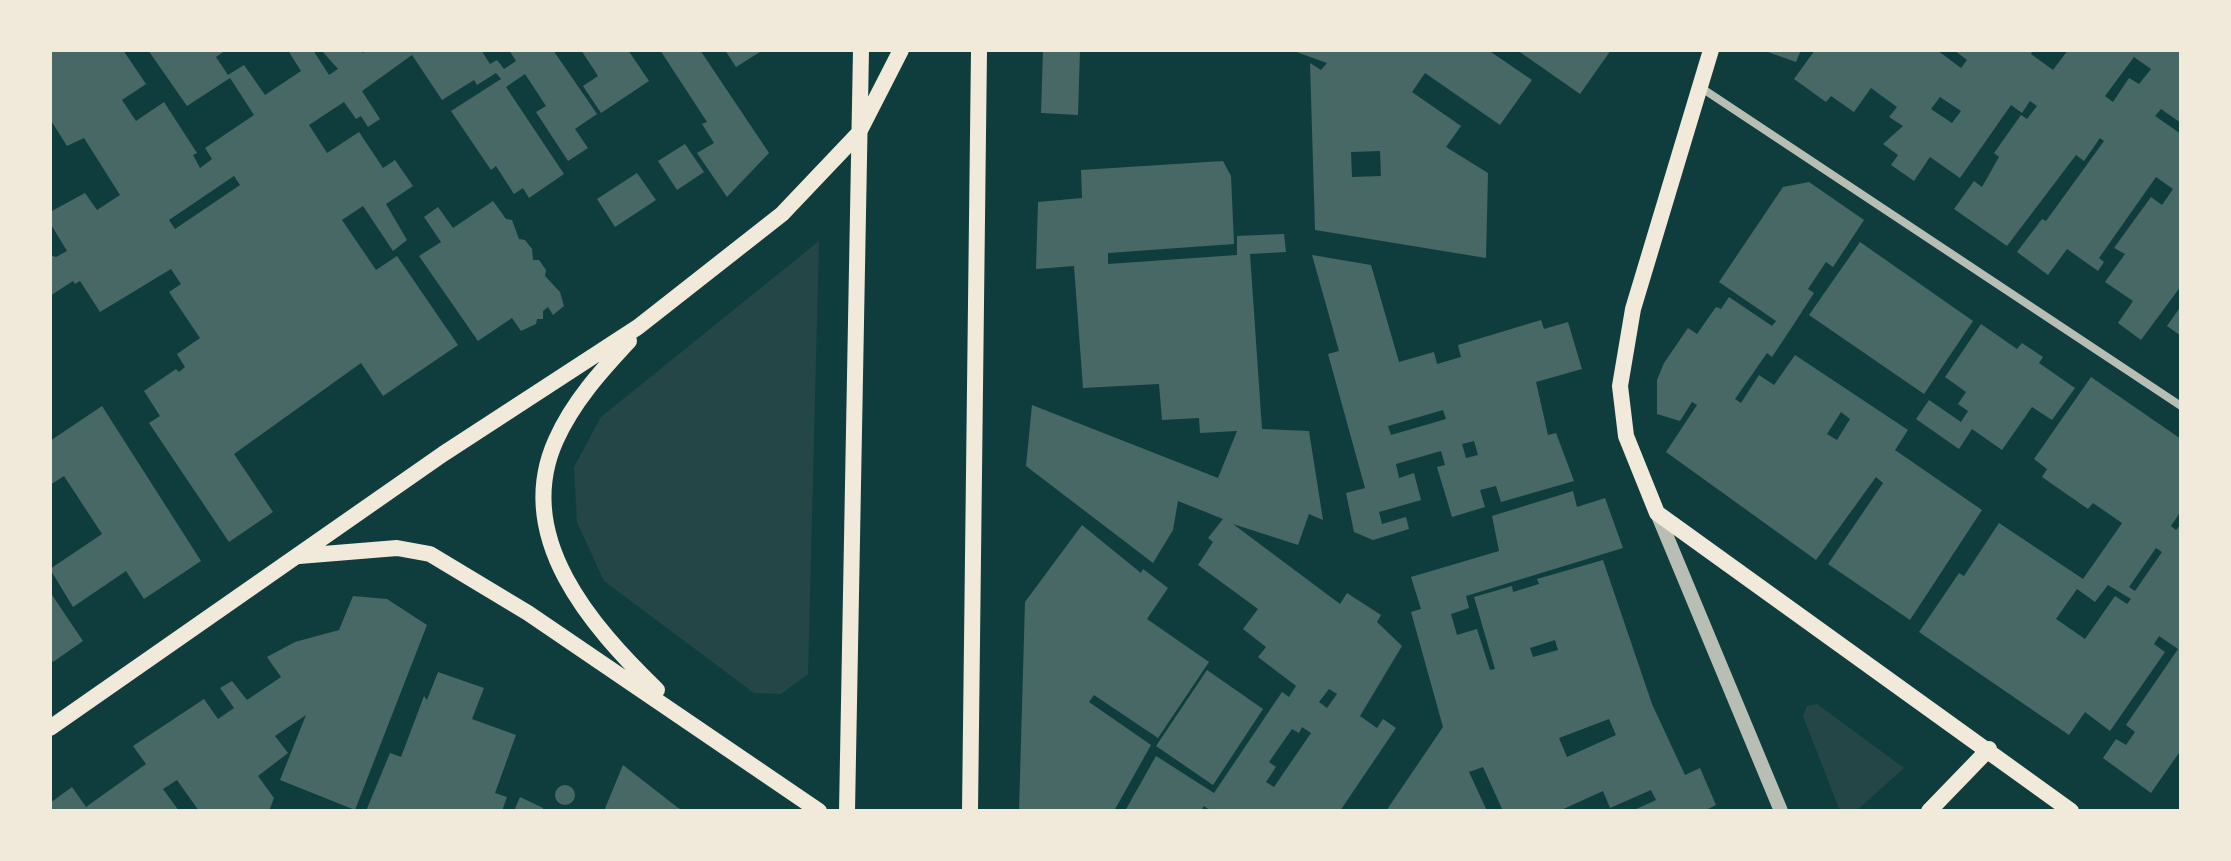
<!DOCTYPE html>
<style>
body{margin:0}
#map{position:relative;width:2231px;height:861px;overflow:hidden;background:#0f3d3e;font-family:"PT Sans",sans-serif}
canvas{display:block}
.frame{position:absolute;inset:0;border:52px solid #f1e9da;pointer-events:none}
</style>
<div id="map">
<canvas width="2231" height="861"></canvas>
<div class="frame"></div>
</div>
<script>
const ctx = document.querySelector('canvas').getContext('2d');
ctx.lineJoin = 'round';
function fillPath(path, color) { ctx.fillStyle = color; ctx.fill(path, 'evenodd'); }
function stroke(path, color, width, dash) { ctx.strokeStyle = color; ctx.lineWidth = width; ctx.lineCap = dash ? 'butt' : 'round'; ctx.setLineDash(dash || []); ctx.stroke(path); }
fillPath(new Path2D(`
 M819,241L808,674L781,694L754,693L604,581L577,522L574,467L601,417Z
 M1817,704L1904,768L1856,811H1840L1803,716L1807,706Z`), '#244646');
fillPath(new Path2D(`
 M50,50H123L146,84L122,100L136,121L164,102L197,153L193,155L200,168L212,159L205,148L254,115L230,78L187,106L148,50H226L216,57L228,75L244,65L265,95L301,71L289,52L292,50H313L329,75L338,69L321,50H361L363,53L368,50H481L490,64L497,60L504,69L516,61L509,50H553L597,114L575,129L588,148L568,161L536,112L546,106L525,74L506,87L564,174L529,198L523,188L514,194L496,166L491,170L451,111L501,79L496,73L477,85L474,80L442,100L412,55L362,91L380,119L368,127L361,116L356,119L344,102L309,125L327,153L359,132L383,168L395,160L413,186L386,204L407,240L393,251L363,206L342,220L376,270L397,256L458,345L383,396L361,363L234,454L273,512L229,542L149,423L160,416L144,391L176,369L179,372L185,367L177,354L200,338L169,292L181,284L171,269L100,312L80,281L75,284L73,281L50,296V255L56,257L67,251L50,223V212L85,193L97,210L120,195L84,138L67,146L50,119ZM234,176L240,185L175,229L169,220Z
 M581,50H628L649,81L601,113L583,86L598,76Z
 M660,50H700L769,153L727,197L697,153L714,143L702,124L707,122Z
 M725,50H763L736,67Z
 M1043,50H1080L1078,115L1041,113Z
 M1291,50H1488L1532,80L1500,125L1425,73L1412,92L1461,126L1446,147L1488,173L1486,258L1315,230L1310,63L1321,70L1327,63ZM1380,151L1381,176L1352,177L1351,152Z
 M1517,50H1611L1580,94Z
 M1762,50H1801L1796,62Z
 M1815,50H1937L1961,68L1967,60L1954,50H2033L2031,54L2053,70L2068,50H2181V123L2161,109L2155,116L2181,134V286L2141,340L2118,323L2133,301L2105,282L2125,254L2114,248L2151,197L2162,205L2173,189L2156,177L2099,258L2104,262L2098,271L2067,249L2048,275L2017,252L2042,219L2046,221L2104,141L2100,138L2084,161L2076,155L2007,246L1954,209L1974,181L1982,187L1999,157L1994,153L2021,115L2027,119L2037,106L2030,101L2022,113L2011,105L1960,178L1930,157L1914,181L1891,165L1898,155L1883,144L1903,126L1889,117L1897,107L1871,88L1854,112L1831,96L1826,102L1794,79ZM2134,57L2151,69L2139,84L2129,78L2113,102L2105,96ZM1940,97L1961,111L1952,123L1931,109Z
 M685,144L704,172L677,190L658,161Z
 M1223,161L1231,176L1234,244L1108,253V264L1237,255V236L1284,234L1286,252L1250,254L1262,429L1309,431L1323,520L1309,514L1298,545L1233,524L1340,604L1347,593L1381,615L1377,622L1402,646L1360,716L1377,728L1383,719L1396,728L1340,811H1211L1204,806L1201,811H1125L1156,756L1214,793L1282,692L1289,697L1296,686L1258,657L1266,647L1243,629L1258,609L1198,565L1213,542L1208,538L1223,519L1178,501L1173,530L1153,563L1026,466L1032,405L1218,478L1237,431L1200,433L1199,418L1162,420L1159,384L1083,388L1074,266L1036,269L1038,202L1082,198L1081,170ZM1329,689L1337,694L1327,708L1319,702ZM1302,727L1311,733L1274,787L1266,782L1276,767L1269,762L1292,729L1299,733Z
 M637,173L656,200L615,227L597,199Z
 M1809,182L1864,220L1833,267L1826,262L1808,289L1814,293L1790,330L1772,357L1767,353L1735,399L1741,403L1759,375L1774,385L1795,355L1908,430L1895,450L1982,510L1910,620L1828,564L1883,483L1876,477L1816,560L1666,452L1697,405L1692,402L1680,421L1657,414V380L1664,363L1688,328L1697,334L1716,307L1721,309L1729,297L1772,326L1776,321L1719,282L1783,187ZM1841,412L1850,419L1837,440L1827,434Z
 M493,201L506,219L512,220L519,239L525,240L532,249L533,260H539L546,270L545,276L560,292L564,306L553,315L548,307L543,311V319H537L536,324L521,331L512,318L478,341L419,256L441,242L424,217L438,207L453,228Z
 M1860,242L1973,321L1924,394L1809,315Z
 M1312,255L1371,265L1399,362L1434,352L1437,364L1461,357L1458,345L1541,320L1544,329L1568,322L1582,369L1536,382L1548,435L1556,433L1574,481L1501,502L1496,486L1480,490L1485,507L1452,517L1437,467L1445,465L1441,451L1396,464L1399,478L1414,473L1421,500L1379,512L1382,524L1406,517L1409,529L1373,540L1354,532L1346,493L1365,488L1328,354L1339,351ZM1443,410L1446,419L1391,435L1388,426ZM1474,441L1478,455L1466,458L1462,444Z
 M2181,306V336L2167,326Z
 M1981,324L2017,349L2022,343L2043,357L2039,363L2075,388L2052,420L2032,407L2002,450L1972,429L1959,449L1916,419L1929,400L1961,422L1968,411L1958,404L1966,392L1945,377Z
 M2091,377L2181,439V511L2171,526L2176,530L2181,524V750L2151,793L2103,758L2116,739L2126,745L2135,732L2126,725L2178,649L2159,636L2154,644L2165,652L2110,731L2085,712L2069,735L1919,632L1959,573L1964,576L1999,523L2083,579L2118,529L2122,523L2093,503L2088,509L2042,477L2047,469L2034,459ZM2156,548L2162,552L2135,591L2129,587ZM2108,585L2131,599L2127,604L2115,596L2085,639L2056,619L2077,589L2095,602Z
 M102,406L201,561L144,599L126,571L73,607L50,569L102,534L64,476L50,485V441Z
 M1573,491L1577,507L1605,498L1623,548L1466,596L1469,608L1451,614L1457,635L1477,629L1490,670L1495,669L1474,597L1512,586L1513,592L1539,584L1537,579L1603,560L1652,704L1685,775L1700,768L1716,805L1704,811H1632L1656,800L1651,790L1610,808L1603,791L1559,811H1503L1483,767L1469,772L1487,811H1386L1443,727L1411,612L1421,609L1411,577L1499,551L1492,516ZM1555,640L1558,650L1533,657L1530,648ZM1609,719L1616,735L1567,757L1559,738Z
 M1082,525L1141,573L1143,569L1168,588L1147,619L1209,662L1158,738L1094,695L1089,702L1151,745L1114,811H1019L1025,602Z
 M50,592L83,641L53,662L50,657Z
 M353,596L387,599L427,625L355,810L280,780L306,715L275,736L288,753L258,776L274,798L269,811H199L177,780L163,789L179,811H50V803L72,787L86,807L146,764L133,746L204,699L218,719L234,708L220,688L232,681L247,700L281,677L267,657L295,642L339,630Z
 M1207,670L1263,709L1213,785L1156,746Z
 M438,672L484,688L472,719L516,735L495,793L507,797L502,811H366L390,753L401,757L424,696L427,700Z
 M623,765L677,807L683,811H604Z
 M555 795a10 10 0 1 1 20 0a10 10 0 1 1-20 0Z
 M520,797L543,808L542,811H514Z`), '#486865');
stroke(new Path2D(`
 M1700,87L2181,406`), '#b8beb3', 8);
stroke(new Path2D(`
 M1657,513L1781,811`), '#b8beb3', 14);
stroke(new Path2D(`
 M1711,50L1633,309L1620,386L1626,436L1657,513L2071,811
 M629,341C601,371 573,402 556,440C512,537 592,627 657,690
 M299,556L397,548L430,554L528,613L819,811
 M50,728L443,454L638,327L782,214L858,134L901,50
 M847,811L861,50
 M970,811L979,50
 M1929,811L1989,749`), '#f1e9da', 16);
</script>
